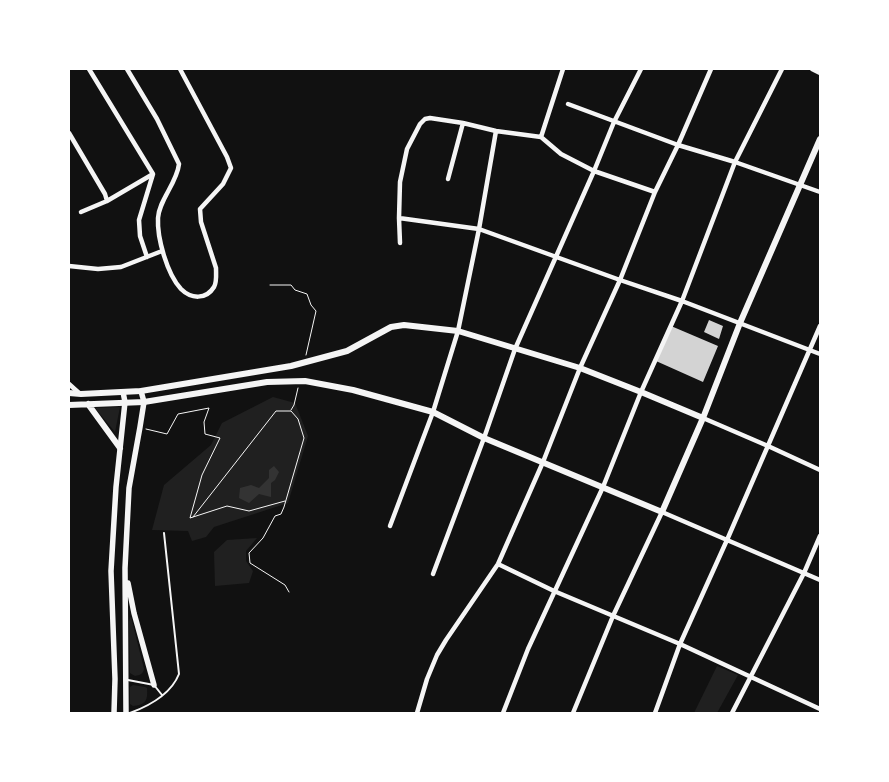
<!DOCTYPE html>
<style>
body{margin:0}
#map{position:relative;width:889px;height:782px;overflow:hidden;background:#111;font-family:Manrope,sans-serif}
canvas{display:block}
.frame{position:absolute;inset:0;border:70px solid #fff;pointer-events:none}
</style>
<div id="map">
<canvas width="889" height="782"></canvas>
<div class="frame"></div>
</div>
<script>
const ctx = document.querySelector('canvas').getContext('2d');
ctx.lineJoin = 'round';
function fillPath(path, color) { ctx.fillStyle = color; ctx.fill(path, 'evenodd'); }
function stroke(path, color, width, dash) { ctx.strokeStyle = color; ctx.lineWidth = width; ctx.lineCap = dash ? 'butt' : 'round'; ctx.setLineDash(dash || []); ctx.stroke(path); }
fillPath(new Path2D(`
 M273,397L295,403L308,436L288,503L214,527L206,537L192,541L188,531L152,530L164,485L211,445L222,423Z
 M120,407L115,432L95,408Z
 M257,538L246,551V561L253,571L249,583L215,586L214,552L227,540Z
 M131,617L144,669C143,674 140,675 135,676L130,673L129,622L130,618Z
 M717,666L738,675L717,713H694Z
 M133,685L145,687L147,688C148,700 146,705 133,706L130,704V687Z`), '#202020');
fillPath(new Path2D(`
 M274,466L279,472L275,480L271,483V497L259,494L249,503L239,498L240,488L251,485L259,488L269,478V470Z`), '#333');
fillPath(new Path2D(`
 M709,320L723,326L719,339L704,332Z
 M671,326L718,346L703,382L656,361Z`), '#d3d3d3');
stroke(new Path2D(`
 M270,285H291L295,290L307,294L311,305L316,311L306,355
 M291,410L294,405L298,388
 M146,429L167,434L178,414L209,408L204,422L205,434L220,438L202,475L190,518L227,506L249,511L285,501
 M193,517L276,411H291L298,419L304,438L284,507L281,514L275,516L263,538L249,553L250,563L285,585L289,592`), '#f5f5f5', 1);
stroke(new Path2D(`
 M128,680L154,685L162,695
 M130,713C149,706 171,694 179,674L164,533`), '#f5f5f5', 2);
stroke(new Path2D(`
 M127,69L157,119L179,164C177,183 159,200 158,218C157,238 167,274 181,289C191,299 206,300 214,287C217,282 216,274 216,268L201,222L200,209L223,184L231,168L227,157L180,69
 M812,69L820,73
 M568,104L678,145L735,162L820,192
 M69,133L105,194L107,201L153,174L89,69
 M541,137L563,69
 M448,179L463,123
 M81,212L107,201
 M399,218L479,229L620,280L682,301L820,354
 M400,243L399,218L400,182L407,149L420,124L425,119L430,118L463,123L496,131L541,137L561,154L594,171L655,192
 M147,257L140,236L139,220L153,174
 M69,266L98,269L121,267L162,251
 M69,384L79,393
 M703,418L768,446L820,470
 M390,526L433,412L458,331L479,229L496,131
 M498,564L554,591L680,644L820,709
 M433,574L484,438L515,349L594,171L614,122L641,69
 M417,713L427,679L437,655L446,640L498,564L543,462L580,368L620,280L655,192L678,145L711,69
 M503,713L528,649L603,487L641,392L682,301L735,162L782,69
 M573,713L613,616L662,512L820,580
 M655,713L680,644L727,540L820,326
 M732,713L804,573L820,536`), '#f5f5f5', 4.5);
stroke(new Path2D(`
 M128,583L134,613L154,685
 M114,713L115,679L111,571L116,487L125,402L123,392
 M126,713L125,568L129,488L140,427L144,402L141,391`), '#f5f5f5', 5.5);
stroke(new Path2D(`
 M69,393L81,394L141,391L291,366L347,351L391,327L404,325L458,331L580,368L641,392L703,418
 M88,404L120,448
 M69,405L144,402L267,382L305,381L353,390L433,412L484,438L662,512L703,418L740,323L820,139`), '#f5f5f5', 6);
</script>
